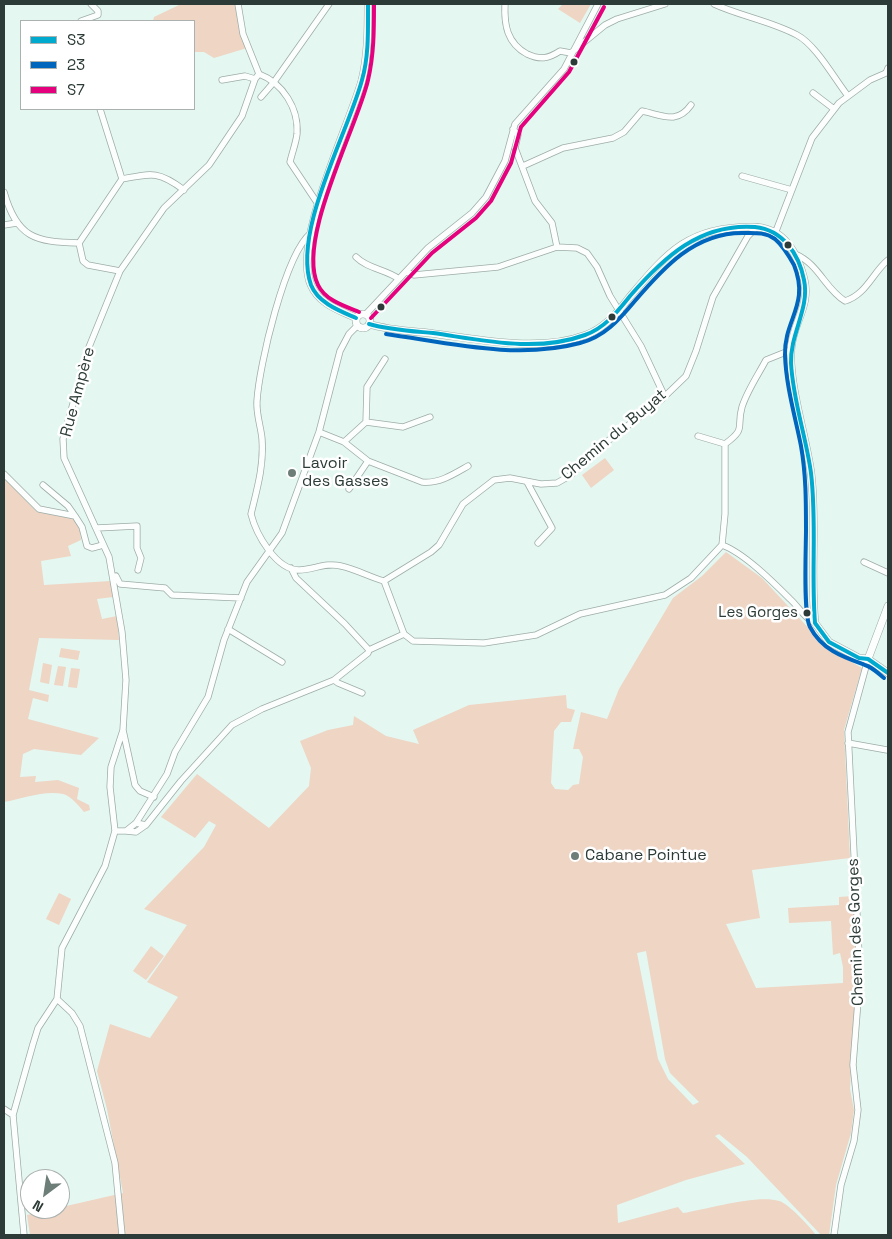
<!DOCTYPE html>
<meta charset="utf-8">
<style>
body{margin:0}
#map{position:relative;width:892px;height:1239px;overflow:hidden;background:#e5f7f1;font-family:"Space Grotesk",sans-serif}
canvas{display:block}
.frame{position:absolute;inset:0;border:5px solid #2c3b37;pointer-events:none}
.legend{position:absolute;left:20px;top:20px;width:175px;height:90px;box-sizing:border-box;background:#fff;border:1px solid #abb1af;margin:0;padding:6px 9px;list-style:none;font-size:15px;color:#2c3b37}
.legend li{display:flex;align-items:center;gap:10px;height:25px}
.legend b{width:25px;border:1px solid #abb1af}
.north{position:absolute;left:20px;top:1169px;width:50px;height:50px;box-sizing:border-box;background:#fff;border:1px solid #abb1af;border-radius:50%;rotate:211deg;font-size:14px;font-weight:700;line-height:20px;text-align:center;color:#2c3b37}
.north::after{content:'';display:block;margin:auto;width:18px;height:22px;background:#6d7d78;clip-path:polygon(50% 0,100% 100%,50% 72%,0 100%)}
</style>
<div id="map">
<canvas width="892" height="1239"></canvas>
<div class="frame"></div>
<ul class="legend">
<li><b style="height:6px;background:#00a9ce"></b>S3</li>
<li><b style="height:6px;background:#0065bd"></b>23</li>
<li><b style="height:6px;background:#e5007d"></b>S7</li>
</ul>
<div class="north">N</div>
</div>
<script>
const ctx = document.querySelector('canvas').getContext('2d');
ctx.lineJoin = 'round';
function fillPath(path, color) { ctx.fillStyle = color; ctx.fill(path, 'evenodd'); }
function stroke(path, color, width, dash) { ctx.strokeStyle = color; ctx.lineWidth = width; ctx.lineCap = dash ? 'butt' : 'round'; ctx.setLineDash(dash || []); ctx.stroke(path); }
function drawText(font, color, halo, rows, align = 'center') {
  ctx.font = font + ' "Space Grotesk",sans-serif'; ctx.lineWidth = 5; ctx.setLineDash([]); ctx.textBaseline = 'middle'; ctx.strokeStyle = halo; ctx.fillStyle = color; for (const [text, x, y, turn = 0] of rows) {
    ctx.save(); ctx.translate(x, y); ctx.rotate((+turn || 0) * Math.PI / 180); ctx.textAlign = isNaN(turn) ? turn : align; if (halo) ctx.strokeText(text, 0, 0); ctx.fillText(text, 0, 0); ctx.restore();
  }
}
fillPath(new Path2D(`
 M181,4H235L247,48L214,58L204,52H194V21H153L154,17Z
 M563,4H591L580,23L558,9Z
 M605,458L614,470L591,488L582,475Z
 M4,478L36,511L73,518L80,530L81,540L68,546L71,556L41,561L44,585L111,581L113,597L97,599L102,619L117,616L119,640L39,638L29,690L49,695L48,702L33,698L28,719L99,738L81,755L34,749L23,754L20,777L36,776L35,782L58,780L79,788L77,799L89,805L90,810L84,812C78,805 71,796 63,794C44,790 22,799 4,802Z
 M726,552L762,578L827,648L862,668L844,730L850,858L752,870L760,918L726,924L756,988L843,983V967L840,953L833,955L831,921L789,923L788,908L839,905V897L853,896L856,939V981L850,1089L854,1110L851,1133L836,1185L829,1235H821L747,1157L719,1134L715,1136L745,1164L686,1180L617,1205L618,1223L678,1207L683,1213C708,1209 758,1194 779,1201C788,1203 810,1227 816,1235H30L27,1215L123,1193L107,1109L97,1071L110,1024L150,1038L178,997L147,982L187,925L144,909L204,847L216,825L209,821L195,838L161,817L197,774L269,828L309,786L311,768L300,741L328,730L353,725L354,716L386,736L419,744L413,730L469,705L566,695L567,708L575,710L571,722H561L554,731L551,783L555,789L568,790L573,785L579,784L583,757L579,749H573L581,712L607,719L619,689L673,598L702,576ZM646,951L665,1059L670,1073L699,1102L693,1105L668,1079L658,1059L637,953Z
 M61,648L80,651L78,660L59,657Z
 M43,663L52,665L49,684L40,682Z
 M58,666L66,667L63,686L54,685Z
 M71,668L80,669L77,688L68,687Z
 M59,893L71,899L59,925L46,919Z
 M151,946L164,956L146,980L133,971Z`), '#eed5c4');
const minor = new Path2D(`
 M238,4L243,34L259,74
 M505,4C504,25 507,43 527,54C540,60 548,59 560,51L571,53
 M714,4C740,16 771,21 797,35C816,45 834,78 848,96
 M81,21L98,15V11L91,4
 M572,52L605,25L617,19L665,4
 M259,74C283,83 299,109 297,134C296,143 292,153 290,162L318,204
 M222,80L245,76L255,79
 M813,93L834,109
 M261,97L274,82L329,4
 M100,109L122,179
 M513,129L518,135L515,148L535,201L552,223L557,247
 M523,166L563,148L613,138L624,132L642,111C662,115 677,125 691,105
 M742,176L792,190
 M122,179C152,173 159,171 184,190
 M4,192C17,238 35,242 79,243
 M4,225L17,223
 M776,231L812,138L839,103L870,80L886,73L888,68
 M311,233C285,254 259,366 257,401C256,414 261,427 262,439C264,466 257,489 251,514C256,534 276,570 299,570C313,570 326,562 341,566C355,569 370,577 384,581L404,634
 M795,254C819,264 825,289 845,301C866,295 873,272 888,260
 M356,257C368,269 385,269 399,279
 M120,271L88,265L83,261L79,243L122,179
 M406,272L414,275L498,267L557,247L577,248L587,253L597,267L610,296L641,346L664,395
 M366,314L428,248L472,213L486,197L505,161L515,124L564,69L598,4
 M366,422L367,387L385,359
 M319,432L344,442L368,461L422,482C439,484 454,474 468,466
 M698,436L725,444
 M344,442L366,422L403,427L430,417
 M4,474L39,509L75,516L82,527L87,546L92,548L103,545
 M527,482L552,528L538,543
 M43,485L68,506L75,516
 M349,489L368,461
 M97,528L137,526V548L141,558L138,570
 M722,545L725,514V444C747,428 736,428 742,407C747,391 758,375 766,360L791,350
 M864,562L888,573
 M291,568L296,578L345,624L369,650
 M116,576L120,584L165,588L172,595L241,598
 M384,581L431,552L439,545L463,504L494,480L510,478L541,484L557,483L571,475L604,444L661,400L686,376L696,351L713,297L748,236L757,227
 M228,629L282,662
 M404,634L413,641L484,643L536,635L580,614L665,595L691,578L722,545C744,553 773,582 790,599C799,607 804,618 815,623
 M334,680L338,683L362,693
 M123,730L135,785L140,791L154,797
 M848,743L887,750
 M146,825L181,781L232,725L262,709L334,680L368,653L369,650L404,634
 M115,831H126L136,823L167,774L175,752L208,697L224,640L247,582L282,533L319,432L340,351L349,334L357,326
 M126,831L136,832L146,825L136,823
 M57,999L72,1013L80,1026L115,1163L122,1235
 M4,1109L13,1115
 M24,1235L13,1115L33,1044L38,1028L57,999L62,948L105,866L115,831L110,787L111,767L123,730L126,680L122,632L109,557L64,458L63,439L89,347L120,271L164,208L209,165L242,116L255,79L259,74
 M834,1235L841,1185L854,1141L858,1110L853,1065L860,975L848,732L868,659`);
const tertiary = new Path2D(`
 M356 321a7 7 0 1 1 14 0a7 7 0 1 1-14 0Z
 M356,318C339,310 319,304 311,285C292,242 349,127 362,80C368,55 368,29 368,4
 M369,324C388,330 409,331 429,333C478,339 538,353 586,335C604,328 617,314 628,299C667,253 687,227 752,227C783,227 797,251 804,279C811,306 792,324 791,350C789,386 806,436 811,473C817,523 810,574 815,623L829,642L859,658L868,659L888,673
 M868,659L888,606`);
stroke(minor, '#9daca7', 7);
stroke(tertiary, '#9daca7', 8);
stroke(minor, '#fbfefd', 5.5);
stroke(tertiary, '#fbfefd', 7);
stroke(new Path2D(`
 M356,318C340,311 318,303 311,285C292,232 348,133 362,80C369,56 368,29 368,4
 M369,324C390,330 411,331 433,333C482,340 536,353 585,335C605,328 617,312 630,296C664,257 700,223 755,227C783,230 799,254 804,280C810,308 790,334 791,363C793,401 806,436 811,473C817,523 811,573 815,623L829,642L859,658L868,659L888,673`), '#00a9ce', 4);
stroke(new Path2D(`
 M386,334C449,343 517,360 580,343C604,337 619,320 634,302C663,268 695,232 744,233C755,233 765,232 775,239C783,246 789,256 794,265C810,305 784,319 785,355C786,386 795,416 801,446C806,474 806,502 806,530C806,548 803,614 810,627C822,650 843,657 865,665C872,667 879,674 884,678`), '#0065bd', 4);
stroke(new Path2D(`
 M359,312C344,306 325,300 318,285C296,240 357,128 368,80C374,55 374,29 374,4
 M371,318L432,253L476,218L491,201L511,163L521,127L569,72L604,7`), '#e5007d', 4);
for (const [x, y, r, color] of [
 [574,62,4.5,"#2c3b37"],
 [788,245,4.5,"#2c3b37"],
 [381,307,4.5,"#2c3b37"],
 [612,317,4.5,"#2c3b37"],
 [292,473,5,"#6d7d78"],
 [807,613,4.5,"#2c3b37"],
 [575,856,5,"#6d7d78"]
]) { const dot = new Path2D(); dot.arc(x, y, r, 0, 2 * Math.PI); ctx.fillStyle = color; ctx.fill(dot); stroke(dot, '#fff', 2); }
drawText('15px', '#2c3b37', '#fff', [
 ["Les Gorges",798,613]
], 'right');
drawText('16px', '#2c3b37', '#fff', [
 ["Rue Ampère",78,392,-75],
 ["Chemin du Buyat",614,435,-40],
 ["Chemin des Gorges",856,932,-92]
]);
drawText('16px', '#2c3b37', '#fff', [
 ["Lavoir",302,464],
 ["des Gasses",302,482],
 ["Cabane Pointue",585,856]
], 'left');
</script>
